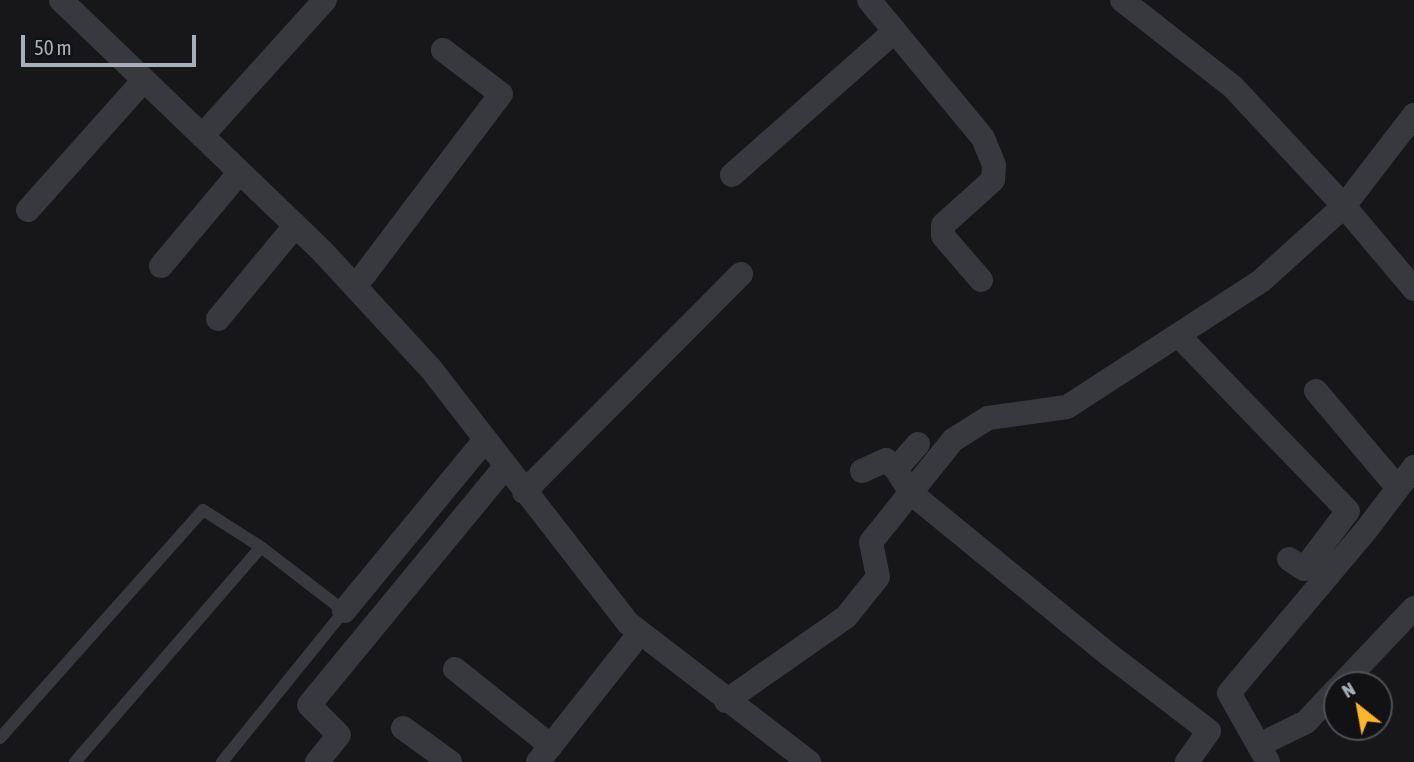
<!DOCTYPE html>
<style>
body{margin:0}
#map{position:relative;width:1414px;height:762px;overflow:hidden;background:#171719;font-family:"Asap Condensed",sans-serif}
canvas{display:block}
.north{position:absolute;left:1323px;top:671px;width:70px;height:70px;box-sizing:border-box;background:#121214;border:2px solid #4e5056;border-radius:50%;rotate:329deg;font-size:19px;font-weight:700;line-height:28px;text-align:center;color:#a8aeba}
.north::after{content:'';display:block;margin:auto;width:24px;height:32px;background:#fdb52c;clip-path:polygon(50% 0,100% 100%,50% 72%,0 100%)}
.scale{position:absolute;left:21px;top:35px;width:175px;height:32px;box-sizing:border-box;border:4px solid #a8aeba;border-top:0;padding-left:9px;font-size:21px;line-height:24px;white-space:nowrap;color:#a8aeba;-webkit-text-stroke:5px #121214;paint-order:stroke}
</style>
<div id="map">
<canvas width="1414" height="762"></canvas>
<div class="north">N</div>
<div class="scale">50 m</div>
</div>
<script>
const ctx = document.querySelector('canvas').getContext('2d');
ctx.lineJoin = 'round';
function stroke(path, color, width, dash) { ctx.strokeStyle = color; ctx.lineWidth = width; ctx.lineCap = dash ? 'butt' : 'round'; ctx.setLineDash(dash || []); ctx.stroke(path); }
stroke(new Path2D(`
 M0,738L203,510L261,547L344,611L222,762
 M75,762L261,547`), '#38393f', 12);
stroke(new Path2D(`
 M61,0L322,251L431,369L628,623L809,762
 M869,0L983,138L994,165L993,180L943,225V236L981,280
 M1122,0L1233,87L1344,206L1414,289
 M202,136L325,0
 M732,175L895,31
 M28,210L144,80
 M161,266L240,172
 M355,287L501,94L443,50
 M218,319L295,226
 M1178,335L1348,511L1304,569L1289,559
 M1316,391L1398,488
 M918,444L896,469L911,493L1108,654L1209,731L1187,762
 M862,471L886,460L896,469
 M524,492L741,274
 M344,611L485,440
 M455,669L551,746
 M1341,685L1414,608
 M726,701L846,617L878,577L871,542L953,440L988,418L1067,407L1261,281L1344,206L1414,115
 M403,728L450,762
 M1259,745L1306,722L1337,689
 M317,762L339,735L309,705L505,467
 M538,762L640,633
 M1268,762L1229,693L1367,529L1414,467`), '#38393f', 24);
</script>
